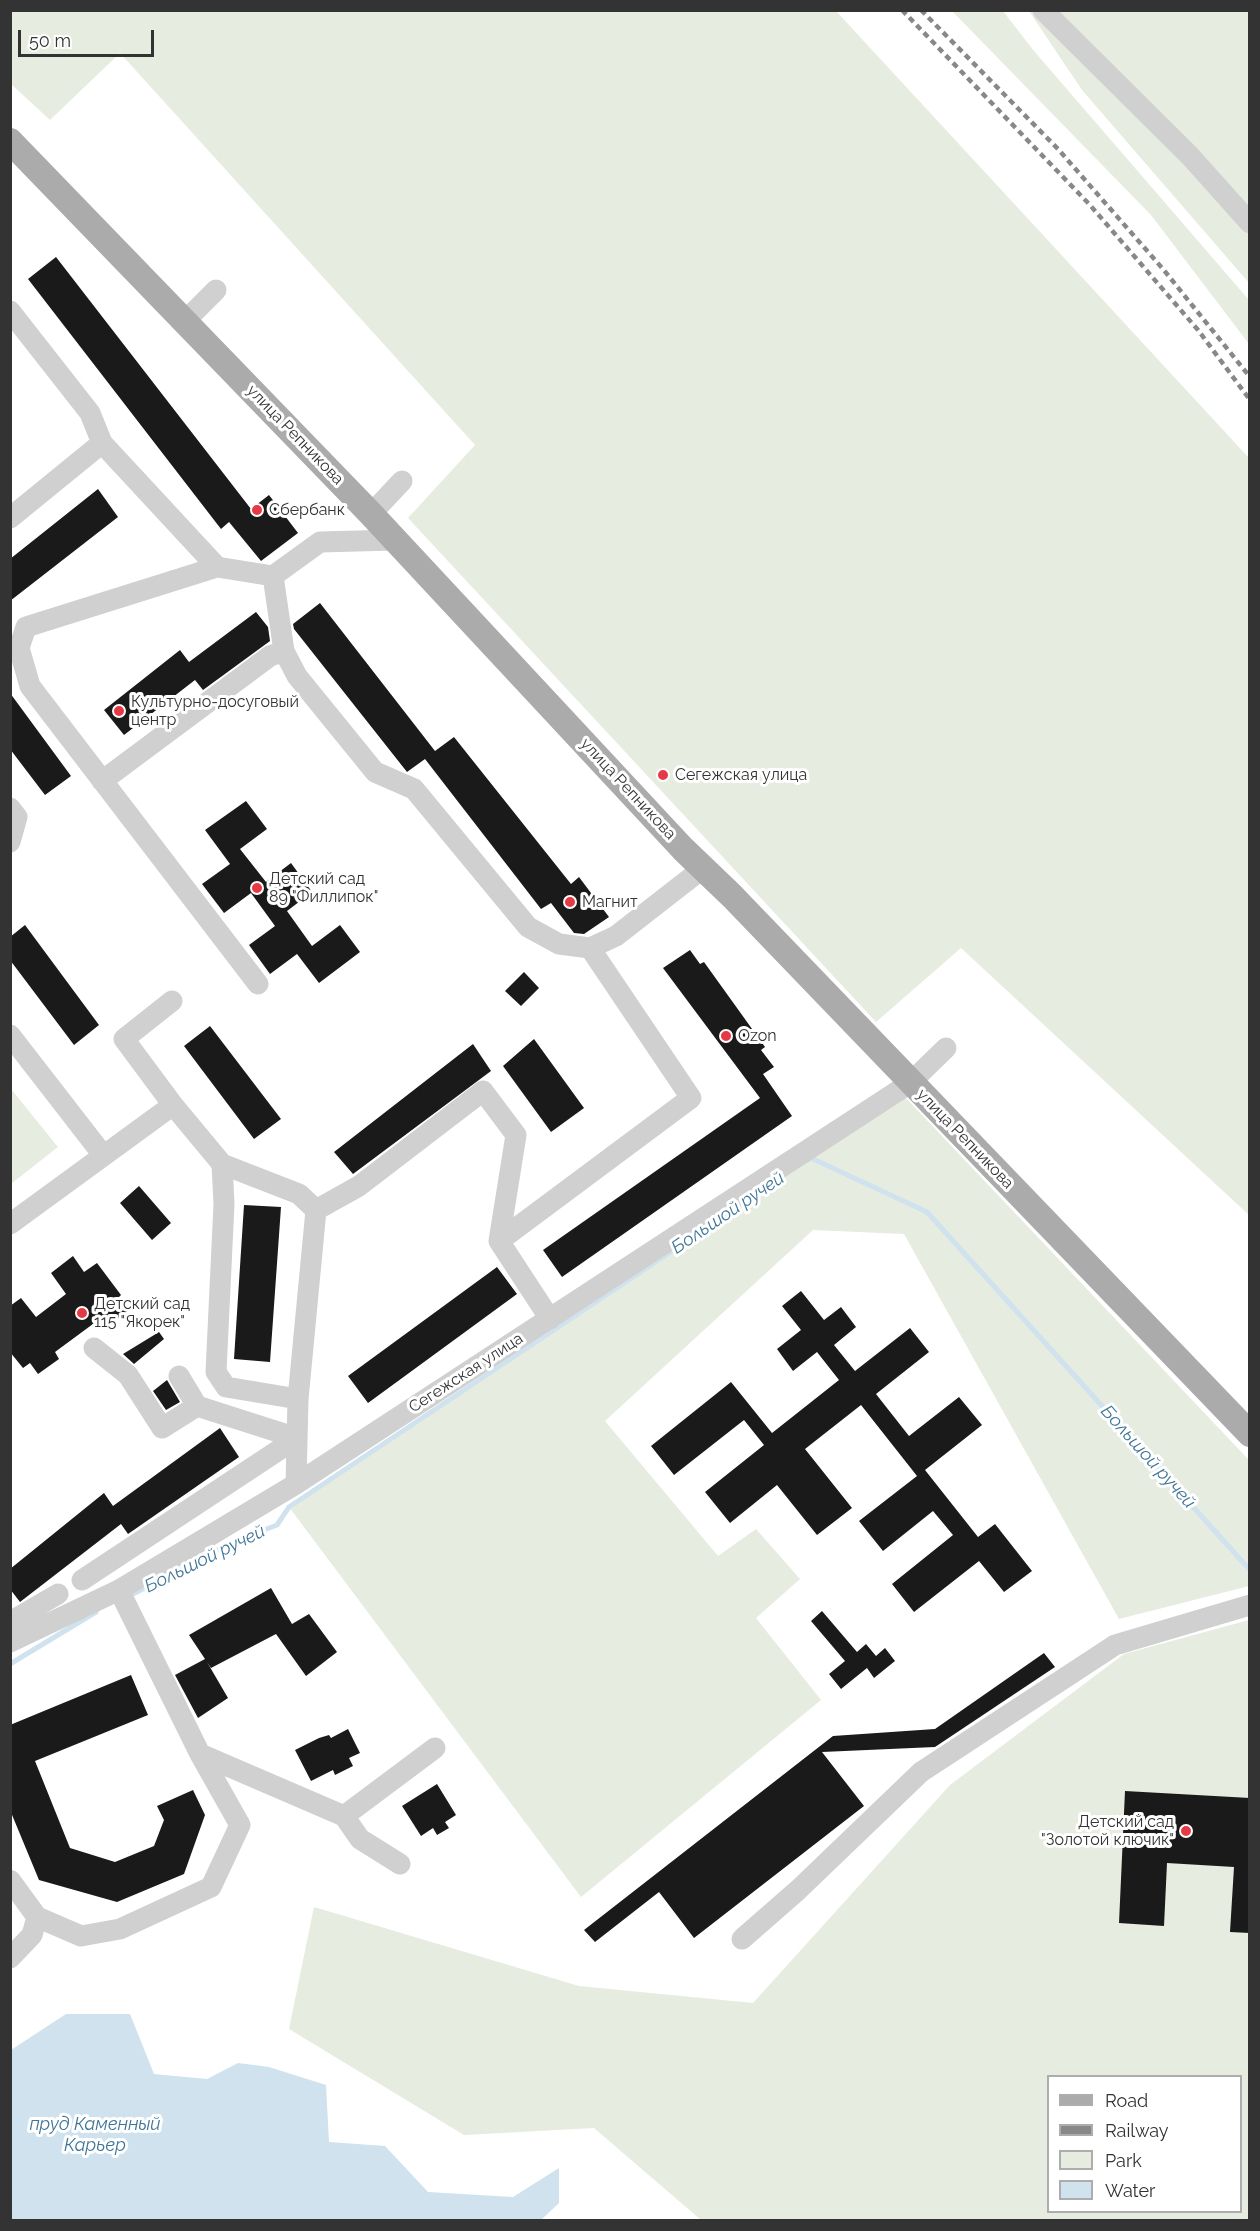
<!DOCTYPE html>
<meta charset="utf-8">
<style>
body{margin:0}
#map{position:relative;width:1260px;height:2231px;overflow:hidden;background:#fff;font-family:Raleway,sans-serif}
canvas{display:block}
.frame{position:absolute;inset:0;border:12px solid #333;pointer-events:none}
.legend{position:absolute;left:1047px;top:2075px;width:195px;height:138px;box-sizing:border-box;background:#fff;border:2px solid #adadad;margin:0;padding:8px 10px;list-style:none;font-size:18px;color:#333}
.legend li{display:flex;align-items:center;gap:12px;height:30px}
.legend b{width:30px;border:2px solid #adadad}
.scale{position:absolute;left:18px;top:30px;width:136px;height:27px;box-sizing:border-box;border:3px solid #333;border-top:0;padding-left:8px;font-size:18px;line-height:21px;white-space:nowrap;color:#333;-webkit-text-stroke:4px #fff;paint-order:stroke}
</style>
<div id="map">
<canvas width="1260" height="2231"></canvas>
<div class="frame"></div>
<ul class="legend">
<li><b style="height:8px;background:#ababab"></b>Road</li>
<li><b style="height:8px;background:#888"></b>Railway</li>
<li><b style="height:16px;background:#e6ecdf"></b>Park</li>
<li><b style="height:16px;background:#cfe2ee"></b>Water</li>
</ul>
<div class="scale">50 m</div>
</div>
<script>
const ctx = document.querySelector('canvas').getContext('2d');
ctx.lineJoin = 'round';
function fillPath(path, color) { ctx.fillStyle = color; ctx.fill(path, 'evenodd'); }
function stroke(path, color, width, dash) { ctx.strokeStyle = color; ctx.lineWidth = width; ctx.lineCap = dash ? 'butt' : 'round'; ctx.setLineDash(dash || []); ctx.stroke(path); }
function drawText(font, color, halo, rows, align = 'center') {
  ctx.font = font + ' Raleway,sans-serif'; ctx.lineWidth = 6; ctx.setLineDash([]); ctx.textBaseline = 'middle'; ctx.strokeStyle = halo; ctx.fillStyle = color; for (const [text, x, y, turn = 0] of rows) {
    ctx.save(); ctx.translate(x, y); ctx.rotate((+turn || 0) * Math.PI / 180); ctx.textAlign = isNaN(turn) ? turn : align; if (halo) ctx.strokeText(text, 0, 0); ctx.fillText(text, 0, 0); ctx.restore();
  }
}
fillPath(new Path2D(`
 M11,10L836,11L1249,458V1215L961,948L876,1022L408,518L475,445L120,53L50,120L11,84Z
 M952,11H1003L1034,51L1249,300V344L1151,215Z
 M1029,11H1249V283L1082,90Z
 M11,1089L58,1147L11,1184H10Z
 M904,1096L1249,1460V1586L1119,1619L904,1234L813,1230L605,1421L718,1556L756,1529L800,1579L756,1618L821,1700L581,1897L289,1507Z
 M1249,1620V2220H701L594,2128L464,2135L289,2029L314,1907L579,1986L753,2003L950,1785L1124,1654ZM1048,2076H1240V2212H1048Z`), '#e6ecdf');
fillPath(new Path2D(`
 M66,2014H130L154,2074L207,2079L238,2063L269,2067L326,2085L329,2142L385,2146L428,2192L513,2197L559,2168V2203L541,2220H11V2050Z`), '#cfe2ee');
stroke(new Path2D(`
 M808,1160L811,1158L927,1212L1250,1570
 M133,1594L233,1542L277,1525L289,1507L678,1247
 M10,1664L96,1612`), '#cfe2ee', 5);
fillPath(new Path2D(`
 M56,257L251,509L269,495L298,533L261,561L229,522L221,529L28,279Z
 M98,489L118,517L10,601V559Z
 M320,603L435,751L454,737L571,884L579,877L609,917L584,934L574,933L551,903L541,909L425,759L407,772L294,629L293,624Z
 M256,612L268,627L270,641L203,690L195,680L124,735L104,710L180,650L189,662Z
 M10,693L71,776L45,795L10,749Z
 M246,801L267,829L240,849L266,882L291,863L312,892L287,911L312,946L340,925L360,952L319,983L297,954L270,974L249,945L275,926L251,893L224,913L202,884L230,864L205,830Z
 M25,925L99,1025L74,1045L10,960V937Z
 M690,950L700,964L704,962L765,1047L761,1050L774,1067L763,1074L792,1116L562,1277L543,1250L760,1098L663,968Z
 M524,972L539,988L521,1006L505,991Z
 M210,1026L281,1119L254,1139L184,1046Z
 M534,1039L584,1108L551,1132L503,1066Z
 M473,1044L491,1071L353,1174L334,1152Z
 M139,1186L171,1223L152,1240L120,1203Z
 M244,1205L281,1207L270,1362L234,1359Z
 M73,1256L84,1272L97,1263L121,1295L119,1297L129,1310L103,1329L97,1321L55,1352L59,1359L38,1374L30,1363L23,1368L10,1352V1306L21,1298L36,1317L66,1294L51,1273Z
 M497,1267L517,1294L368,1403L348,1376Z
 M801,1291L824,1320L841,1307L856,1327L834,1345L855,1371L910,1328L929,1352L876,1394L909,1436L959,1397L982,1425L925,1470L978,1537L995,1524L1032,1571L1004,1592L979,1561L914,1612L892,1584L953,1535L933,1511L883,1551L859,1521L917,1476L861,1405L805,1449L852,1508L817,1535L777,1485L730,1523L705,1492L764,1445L744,1420L674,1475L651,1446L731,1382L772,1433L839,1380L817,1352L793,1371L777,1349L801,1330L782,1306Z
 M159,1332L164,1339L134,1364L123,1354Z
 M167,1380L180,1402L166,1410L153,1391Z
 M220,1428L239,1457L128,1534L121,1524L20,1602L10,1589V1569L104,1493L113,1506Z
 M271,1588L292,1624L309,1614L337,1652L306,1676L276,1634L211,1668L207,1662L228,1698L198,1718L175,1675L205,1659L189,1635Z
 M822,1611L857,1652L866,1644L876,1656L885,1648L895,1661L874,1678L867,1668L841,1689L829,1674L845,1661L811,1621Z
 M1044,1653L1055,1667L935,1747L822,1752L864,1806L694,1938L659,1892L595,1942L584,1930L833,1736L935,1729Z
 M131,1675L148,1715L35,1761L70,1848L115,1862L154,1846L164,1820L157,1806L193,1790L205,1815L184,1874L117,1902L39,1880L10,1810V1725Z
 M348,1729L360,1753L349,1758L353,1766L335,1775L333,1770L311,1781L295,1750L319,1738L329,1735L331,1738Z
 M437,1784L456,1815L445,1822L449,1828L437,1835L433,1828L421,1836L402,1806Z
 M1125,1791L1250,1798V1933L1230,1932L1234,1867L1167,1863L1164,1926L1119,1923Z`), '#1a1a1a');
stroke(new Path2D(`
 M1043,10L1190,156L1250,223
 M10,311L90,413L102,443L217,567
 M184,322L216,290
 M371,514L402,481
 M10,518L102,443
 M273,576L284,651L297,676L375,772L414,789L528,927L559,944L590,948L616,936L702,869
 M102,781L270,656L284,651
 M10,808L17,817L10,842
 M258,984L30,686L19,648L26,627L217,567L273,576L320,542L395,540
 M172,1001L124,1039L173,1105L222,1164L299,1194L316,1210L298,1399L296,1484
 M10,1035L103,1155
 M222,1164L224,1204L216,1372L226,1387L298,1399
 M316,1210L359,1186L483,1091L516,1135L499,1241
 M10,1224L173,1105
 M550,1319L499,1241L691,1098L590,948
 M94,1348L128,1375L162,1428L197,1406L297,1438
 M179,1376L197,1406
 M82,1580L297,1438
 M10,1622L58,1594
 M10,1642L119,1590L296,1484L910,1083L946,1048
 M200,1754L344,1816L360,1839L400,1864
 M344,1816L435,1748
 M10,1880L37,1917L81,1936L120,1929L211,1887L240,1825L200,1754L119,1590
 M742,1939L798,1890L921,1772L1115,1645L1250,1605
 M10,1958L32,1935L37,1917`), '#d0d0d0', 21);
stroke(new Path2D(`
 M10,141L371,514L683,849L732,896L1250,1434`), '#ababab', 26);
stroke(new Path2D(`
 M902,10L1090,205L1198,330L1250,400
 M921,10L1058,149L1163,269L1250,377`), '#888', 4.5, [6, 4.5]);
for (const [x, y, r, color] of [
 [257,510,6,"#e63946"],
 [119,711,6,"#e63946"],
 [663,775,6,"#e63946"],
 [257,888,6,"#e63946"],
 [570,902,6,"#e63946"],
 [726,1036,6,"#e63946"],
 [82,1313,6,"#e63946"],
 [1186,1831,6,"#e63946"]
]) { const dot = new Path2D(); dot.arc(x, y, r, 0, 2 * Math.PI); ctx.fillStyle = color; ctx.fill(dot); stroke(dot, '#fff', 2); }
drawText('16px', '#333', '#fff', [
 ["улица Репникова",295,435,46],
 ["улица Репникова",628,789,47],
 ["улица Репникова",965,1139,46],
 ["Сегежская улица",466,1373,-33]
]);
drawText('16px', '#333', '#fff', [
 ["Сбербанк",269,510],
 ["Культурно-досуговый",131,702],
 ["центр",131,720],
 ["Сегежская улица",675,775],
 ["Детский сад",269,879],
 ["89 \"Филлипок\"",269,897],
 ["Магнит",582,902],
 ["Ozon",738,1036],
 ["Детский сад",94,1304],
 ["115 \"Якорек\"",94,1322],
 ["Детский сад",1174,1822,"right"],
 ["\"Золотой ключик\"",1174,1840,"right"]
], 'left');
drawText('italic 18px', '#3f7597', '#fff', [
 ["Большой ручей",728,1213,-34],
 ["Большой ручей",1148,1457,48],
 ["Большой ручей",205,1559,-26],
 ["пруд Каменный",95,2125],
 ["Карьер",95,2146]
]);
</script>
